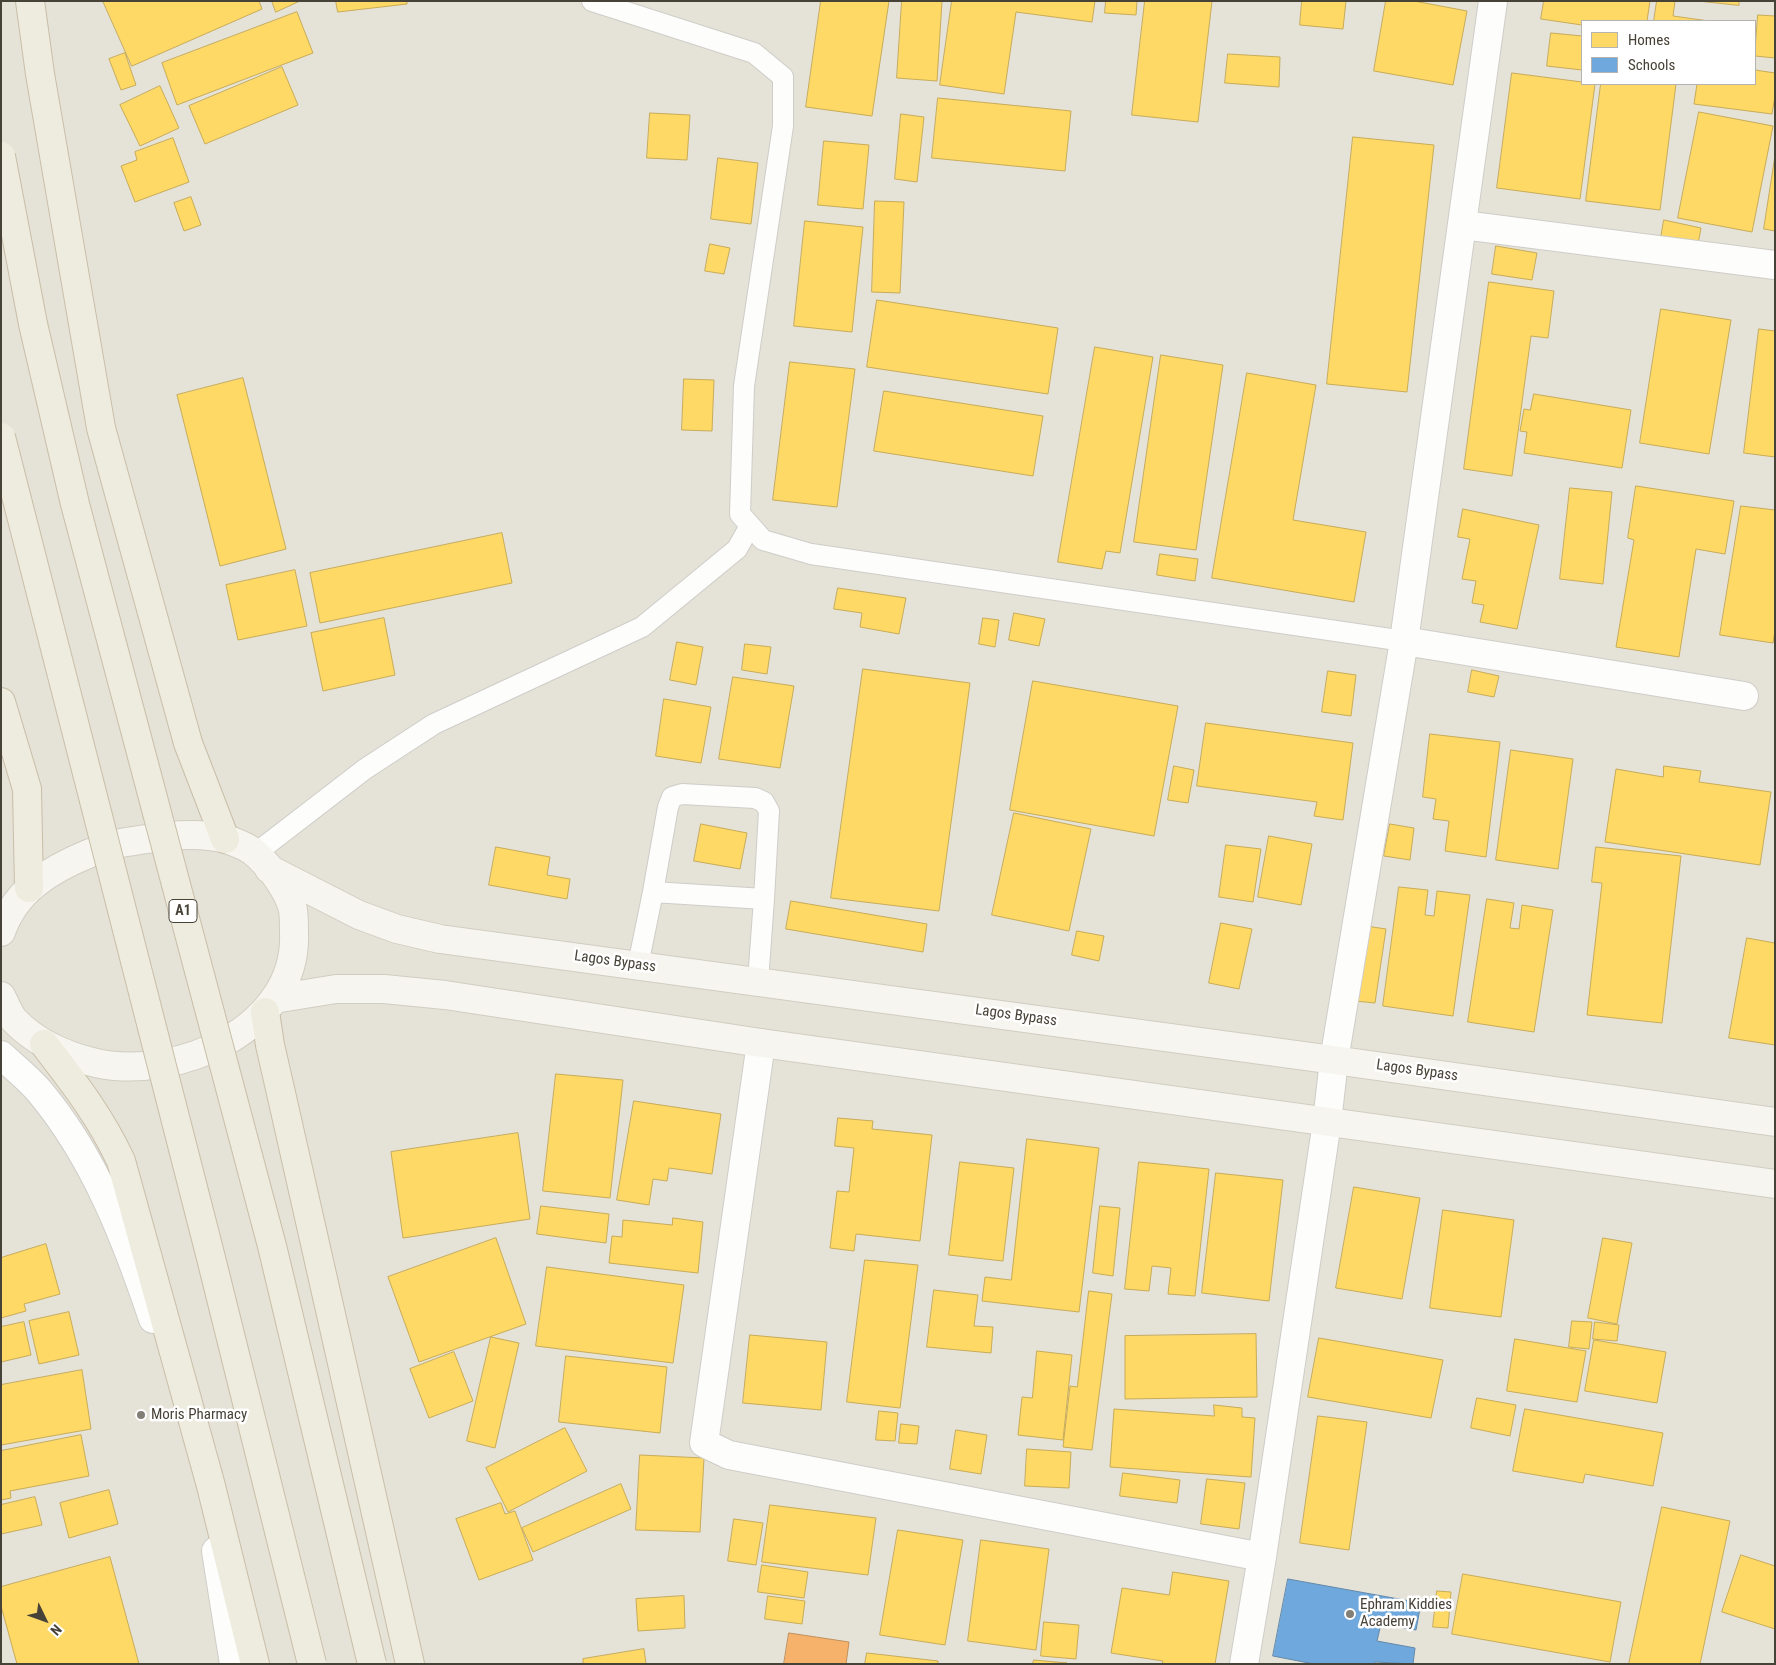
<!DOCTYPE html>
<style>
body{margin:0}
#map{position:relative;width:1776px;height:1665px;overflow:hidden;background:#f1f0eb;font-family:"Roboto Condensed",sans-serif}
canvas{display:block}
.frame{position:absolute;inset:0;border:2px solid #474237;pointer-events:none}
.legend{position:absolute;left:1581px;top:20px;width:175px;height:65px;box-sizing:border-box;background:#fff;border:1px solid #b5b3af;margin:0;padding:6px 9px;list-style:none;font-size:15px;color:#474237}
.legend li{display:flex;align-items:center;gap:10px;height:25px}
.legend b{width:25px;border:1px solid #b5b3af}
.north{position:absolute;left:20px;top:1595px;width:50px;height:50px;-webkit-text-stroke:4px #fff;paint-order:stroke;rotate:132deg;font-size:14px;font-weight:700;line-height:20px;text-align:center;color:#474237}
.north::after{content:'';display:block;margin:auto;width:18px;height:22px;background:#474237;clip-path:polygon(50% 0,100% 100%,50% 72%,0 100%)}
</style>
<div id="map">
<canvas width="1776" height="1665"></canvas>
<div class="frame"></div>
<ul class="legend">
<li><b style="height:14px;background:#ffd966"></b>Homes</li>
<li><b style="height:14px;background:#6fa8dc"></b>Schools</li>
</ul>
<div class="north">N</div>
</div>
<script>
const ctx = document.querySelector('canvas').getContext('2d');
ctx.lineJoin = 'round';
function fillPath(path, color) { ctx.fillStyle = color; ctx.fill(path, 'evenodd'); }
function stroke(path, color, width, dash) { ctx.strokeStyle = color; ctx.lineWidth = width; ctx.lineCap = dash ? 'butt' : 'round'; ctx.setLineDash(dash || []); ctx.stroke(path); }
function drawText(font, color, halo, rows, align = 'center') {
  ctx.font = font + ' "Roboto Condensed",sans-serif'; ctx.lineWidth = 5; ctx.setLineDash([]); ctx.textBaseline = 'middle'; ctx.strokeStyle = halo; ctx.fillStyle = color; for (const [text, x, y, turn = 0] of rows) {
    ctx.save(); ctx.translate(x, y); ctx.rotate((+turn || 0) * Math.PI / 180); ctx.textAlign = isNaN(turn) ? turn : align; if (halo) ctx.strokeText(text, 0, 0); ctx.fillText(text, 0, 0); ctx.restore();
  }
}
fillPath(new Path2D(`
 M1,1H1775V1664H1ZM1582,21H1755V84H1582Z`), '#e5e2d8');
const homes = new Path2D(`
 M103,1H259L262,9L132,66Z
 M272,1H300L276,12Z
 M336,1H407V4L338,12Z
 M821,1H889L872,116L806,107Z
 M902,1H942L937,81L897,78Z
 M952,1H1095L1092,22L1016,12L1004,94L940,85Z
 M1106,1H1137L1136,15L1105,13Z
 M1145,1H1212L1198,122L1132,115Z
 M1302,1H1346L1343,29L1300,25Z
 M1386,1H1414L1467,11L1453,85L1374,71Z
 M1544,1H1650L1647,21H1582V25L1541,19Z
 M1657,1H1675L1673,16L1709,21H1654Z
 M1698,1H1739V5Z
 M297,12L313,53L177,105L162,63Z
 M1758,15L1775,16V58L1755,56Z
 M1551,33L1582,36V70L1547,66Z
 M125,53L136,85L121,90L109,59Z
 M1228,54L1280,57L1279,87L1225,83Z
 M282,67L298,105L205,144L189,106Z
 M1755,70L1775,73V96L1772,114L1694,104L1697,84H1755Z
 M1512,73L1582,82V84H1595L1580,199L1497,188Z
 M1601,84H1676L1660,210L1586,201Z
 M160,86L179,128L140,146L120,105Z
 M938,98L1071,111L1065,171L932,158Z
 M1699,112L1773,126L1752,232L1678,218Z
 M650,113L690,115L687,160L647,158Z
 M901,114L924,117L917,182L895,179Z
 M1353,137L1434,145L1407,392L1327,384Z
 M173,138L189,182L135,202L121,166L137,160L135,152Z
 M824,141L869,145L863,209L818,205Z
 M1775,156V231L1764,229Z
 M718,158L758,163L751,224L711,219Z
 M191,197L201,225L184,231L174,203Z
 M875,201L904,202L900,293L872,292Z
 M1664,220L1701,228L1698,244L1661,238Z
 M805,221L863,227L852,332L794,326Z
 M710,244L730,248L724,274L705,271Z
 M1496,246L1537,253L1532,280L1492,274Z
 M1489,282L1554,291L1548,338L1531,336L1512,476L1464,469Z
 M877,300L1058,328L1048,394L867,367Z
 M1661,309L1731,320L1709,454L1640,443Z
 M1759,329L1775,331V457L1744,453Z
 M1095,347L1153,357L1120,553L1106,551L1102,569L1058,562Z
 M1161,355L1223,365L1196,550L1134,542Z
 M790,362L855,369L837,507L773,500Z
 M1247,373L1316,385L1293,520L1366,532L1354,602L1212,578Z
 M243,378L286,549L220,566L177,395Z
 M684,379L714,380L712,431L682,430Z
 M884,391L1043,416L1033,476L874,451Z
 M1534,394L1631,410L1622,468L1524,453L1527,432L1520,431L1524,409L1530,410Z
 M1636,486L1734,501L1725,554L1696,549L1679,657L1616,647L1634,540L1628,538Z
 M1570,488L1612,492L1603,584L1560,579Z
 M1741,506L1775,510V631L1773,643L1720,635Z
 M1463,509L1539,525L1517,629L1480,622L1484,605L1472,603L1476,581L1462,579L1470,539L1458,537Z
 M502,533L512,583L320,623L310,573Z
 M1160,554L1198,559L1195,581L1157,575Z
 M295,570L307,626L238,640L226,585Z
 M838,588L906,598L899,634L860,627L862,613L834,609Z
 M1014,613L1045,619L1039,646L1009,640Z
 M384,618L395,675L323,691L311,633Z
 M983,618L999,620L995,647L979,644Z
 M677,642L703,647L696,685L670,680Z
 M745,644L771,647L767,674L742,670Z
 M863,669L970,683L939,911L831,898Z
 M1472,670L1499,676L1494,697L1468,692Z
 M1328,671L1356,675L1351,716L1322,712Z
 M733,677L794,686L780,768L719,759Z
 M1033,681L1178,706L1154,836L1010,810Z
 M664,699L711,707L701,763L656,756Z
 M1206,723L1353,743L1343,820L1314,816L1317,802L1197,786Z
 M1430,734L1500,742L1486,857L1445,851L1449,821L1433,819L1436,799L1423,797Z
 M1511,750L1573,759L1558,869L1496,860Z
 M1174,766L1194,770L1188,803L1168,800Z
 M1664,766L1701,771L1699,782L1771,792L1760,865L1605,842L1616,769L1663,777Z
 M1014,813L1091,829L1069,931L992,915Z
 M701,824L747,833L740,869L694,861Z
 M1390,824L1414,828L1410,860L1384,856Z
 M1269,836L1312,844L1301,905L1258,897Z
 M1226,845L1261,849L1253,902L1219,897Z
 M496,847L550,857L547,875L570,879L567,899L489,885Z
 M1596,847L1681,856L1662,1023L1587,1015L1602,883L1592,882Z
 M1399,887L1428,890L1425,915L1434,916L1437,891L1470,895L1453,1016L1383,1006Z
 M1487,899L1514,903L1510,928L1519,929L1522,905L1553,910L1534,1032L1468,1022Z
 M791,901L927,924L923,952L786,929Z
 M1221,923L1252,929L1239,989L1209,983Z
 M1366,926L1386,929L1375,1003L1355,1001Z
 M1077,931L1104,936L1099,961L1072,955Z
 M1747,938L1775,943V1045L1729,1038Z
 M556,1074L623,1080L610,1198L543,1191Z
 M634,1101L721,1114L712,1174L669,1168L667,1181L653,1179L649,1205L617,1200Z
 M838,1118L873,1121L872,1129L932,1135L920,1241L856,1234L854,1251L830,1248L837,1191L849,1192L854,1148L835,1146Z
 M518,1133L530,1219L403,1238L391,1152Z
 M1027,1139L1099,1148L1079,1312L982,1301L985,1277L1011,1280Z
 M960,1162L1014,1168L1003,1261L949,1255Z
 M1139,1162L1209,1169L1195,1296L1168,1294L1171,1268L1152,1266L1149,1291L1125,1289Z
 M1216,1173L1283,1180L1269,1301L1202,1293Z
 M1354,1187L1420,1198L1402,1299L1336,1288Z
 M541,1206L609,1214L606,1243L537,1234Z
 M1100,1206L1120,1208L1113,1276L1093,1273Z
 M1443,1210L1514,1220L1501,1317L1430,1308Z
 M673,1218L703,1222L698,1273L609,1263L612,1236L622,1237L623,1220L672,1225Z
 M496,1238L526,1324L419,1362L388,1277Z
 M1603,1238L1632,1243L1617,1324L1588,1318Z
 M46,1244L60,1294L24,1304L26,1311L1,1318V1258L3,1257Z
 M865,1260L918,1265L900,1408L847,1402Z
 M547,1267L684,1285L673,1363L536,1346Z
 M934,1290L978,1295L974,1326L993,1327L991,1353L927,1347Z
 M1089,1291L1112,1294L1092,1450L1063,1447L1070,1386L1077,1387Z
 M69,1312L79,1355L39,1364L29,1321Z
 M1572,1321L1592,1322L1589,1349L1569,1347Z
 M24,1322L31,1355L1,1362V1327Z
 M1595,1322L1619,1325L1617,1341L1593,1339Z
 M1256,1334L1257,1397L1125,1399V1336Z
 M750,1335L827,1342L821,1410L743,1403Z
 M491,1337L519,1343L495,1448L467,1441Z
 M1319,1338L1443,1360L1431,1418L1308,1397Z
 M1515,1339L1586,1351L1577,1402L1507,1391Z
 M1594,1340L1666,1352L1657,1403L1585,1391Z
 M1037,1351L1072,1355L1063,1440L1018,1435L1022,1397L1032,1398Z
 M454,1352L473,1401L429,1418L410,1369Z
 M566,1356L667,1367L660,1433L559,1422Z
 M82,1370L91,1429L1,1445V1385Z
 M1477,1398L1516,1405L1510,1436L1471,1428Z
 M1214,1405L1242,1408V1417L1255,1418L1251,1477L1110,1467L1114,1409L1214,1416Z
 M1525,1409L1663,1433L1653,1486L1585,1474L1583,1483L1513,1471Z
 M879,1411L898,1413L895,1441L876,1440Z
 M1318,1416L1367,1422L1349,1550L1300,1543Z
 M901,1424L919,1426L917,1444L899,1443Z
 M565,1428L587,1471L508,1512L486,1468Z
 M956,1430L987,1435L981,1474L950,1469Z
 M81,1435L89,1476L10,1491L11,1498L1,1500V1451Z
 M1027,1449L1071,1452L1069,1488L1025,1486Z
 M640,1455L704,1458L700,1532L636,1530Z
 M1123,1473L1180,1480L1177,1503L1120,1496Z
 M1207,1479L1245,1483L1239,1529L1201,1524Z
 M621,1484L631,1509L533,1552L522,1528Z
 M109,1490L118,1524L69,1538L60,1503Z
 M35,1497L42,1525L1,1534V1505Z
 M501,1503L505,1514L515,1511L533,1560L479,1580L456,1519Z
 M770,1505L876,1518L868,1575L762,1562Z
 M1662,1507L1730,1521L1700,1664H1629Z
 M734,1519L763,1523L756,1565L728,1561Z
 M898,1530L963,1540L945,1645L880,1635Z
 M981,1540L1049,1549L1036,1650L968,1641Z
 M1741,1555L1775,1566V1629L1722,1612Z
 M110,1557L139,1664H17L1,1606V1587Z
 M762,1565L808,1572L804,1598L758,1592Z
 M1173,1572L1229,1581L1215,1664H1162L1163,1661L1111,1653L1122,1588L1169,1595Z
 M1463,1574L1621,1602L1610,1662L1452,1634Z
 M1437,1591L1451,1592L1448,1628L1433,1627Z
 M684,1596L685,1628L638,1631L636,1599Z
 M768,1596L805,1601L802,1624L765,1619Z
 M1044,1622L1079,1625L1076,1659L1041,1656Z
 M644,1649L646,1664H583V1659Z
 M867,1653L938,1661V1664H865Z
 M1034,1660L1067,1663L1033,1664Z`);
fillPath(homes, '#ffd966');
stroke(homes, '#c8ac58', 1);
const schools = new Path2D(`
 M1288,1579L1421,1603L1416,1630L1381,1624L1377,1641L1415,1648L1413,1664L1375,1662V1664H1314L1273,1656Z`);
fillPath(schools, '#6fa8dc');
stroke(schools, '#6389aa', 1);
const health = new Path2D(`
 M789,1633L849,1642L846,1664H784Z`);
fillPath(health, '#f6b26b');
stroke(health, '#c2905b', 1);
const service = new Path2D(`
 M592,1L754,53L783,77V126L744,386L740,514L763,540L811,554L1404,641
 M256,853L365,769L434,724L642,627L737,549L750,526
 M653,892L668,807L672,797L682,794L755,798L764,802L769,811L764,899
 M638,965L653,892L764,899L758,981`);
const minor = new Path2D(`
 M1463,225L1775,265
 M1404,641L1744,696
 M761,1043L704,1443L729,1455L1262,1557
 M1,1055C14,1067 29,1079 40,1092C95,1158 126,1239 153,1319
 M216,1551L234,1664
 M1244,1664L1262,1557L1327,1122L1334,1060L1404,641L1493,1`);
const secondary = new Path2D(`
 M269,869L359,915L397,929L440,939L1334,1060L1775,1122
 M1,932C15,891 49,870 88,854C99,849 109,845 121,843C154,838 192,830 226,839C235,842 250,848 257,855C263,860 268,867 273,872C281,883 290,896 293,910C294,917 294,926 294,933C298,1029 177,1081 96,1063C66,1056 36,1043 14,1020C9,1014 5,1003 1,996
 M274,999L336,989H384L445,995L761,1043L1775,1184`);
const trunk = new Path2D(`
 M30,1L40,74L101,428L188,743L225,839
 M1,702L27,789L29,888
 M265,1012L270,1045L281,1093L410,1664
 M44,1044C74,1083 100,1116 121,1161L211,1486L255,1664`);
stroke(service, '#cfcdc8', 22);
stroke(minor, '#cfcdc8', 30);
stroke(secondary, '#d0cdc2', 30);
stroke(trunk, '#c8bea7', 30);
stroke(service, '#fdfdfc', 20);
stroke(minor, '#fdfdfc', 28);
stroke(secondary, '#f7f5ef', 28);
stroke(trunk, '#eeebdf', 28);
const trunkBridge = new Path2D(`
 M1,156L33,324L75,504L272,1246L372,1664
 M1,437L211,1258L312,1664`);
stroke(trunkBridge, '#c8bea7', 30, []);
stroke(trunkBridge, '#eeebdf', 28);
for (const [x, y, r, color] of [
 [141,1415,5,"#827f76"],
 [1350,1614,5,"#827f76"]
]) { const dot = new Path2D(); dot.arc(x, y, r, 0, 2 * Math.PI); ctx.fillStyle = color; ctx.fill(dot); stroke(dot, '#fff', 2); }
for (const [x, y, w] of [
 [183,911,28]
]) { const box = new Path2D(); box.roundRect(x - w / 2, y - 11.5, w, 23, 4); ctx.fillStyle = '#fff'; ctx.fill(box); stroke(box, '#474237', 1); }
drawText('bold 14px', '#474237', null, [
 ["A1",183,911]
]);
drawText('15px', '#474237', '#fff', [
 ["Lagos Bypass",615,962,8],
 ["Lagos Bypass",1016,1016,8],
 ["Lagos Bypass",1417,1071,8]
]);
drawText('15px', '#474237', '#fff', [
 ["Moris Pharmacy",151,1415],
 ["Ephram Kiddies",1360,1605],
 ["Academy",1360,1622]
], 'left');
</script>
